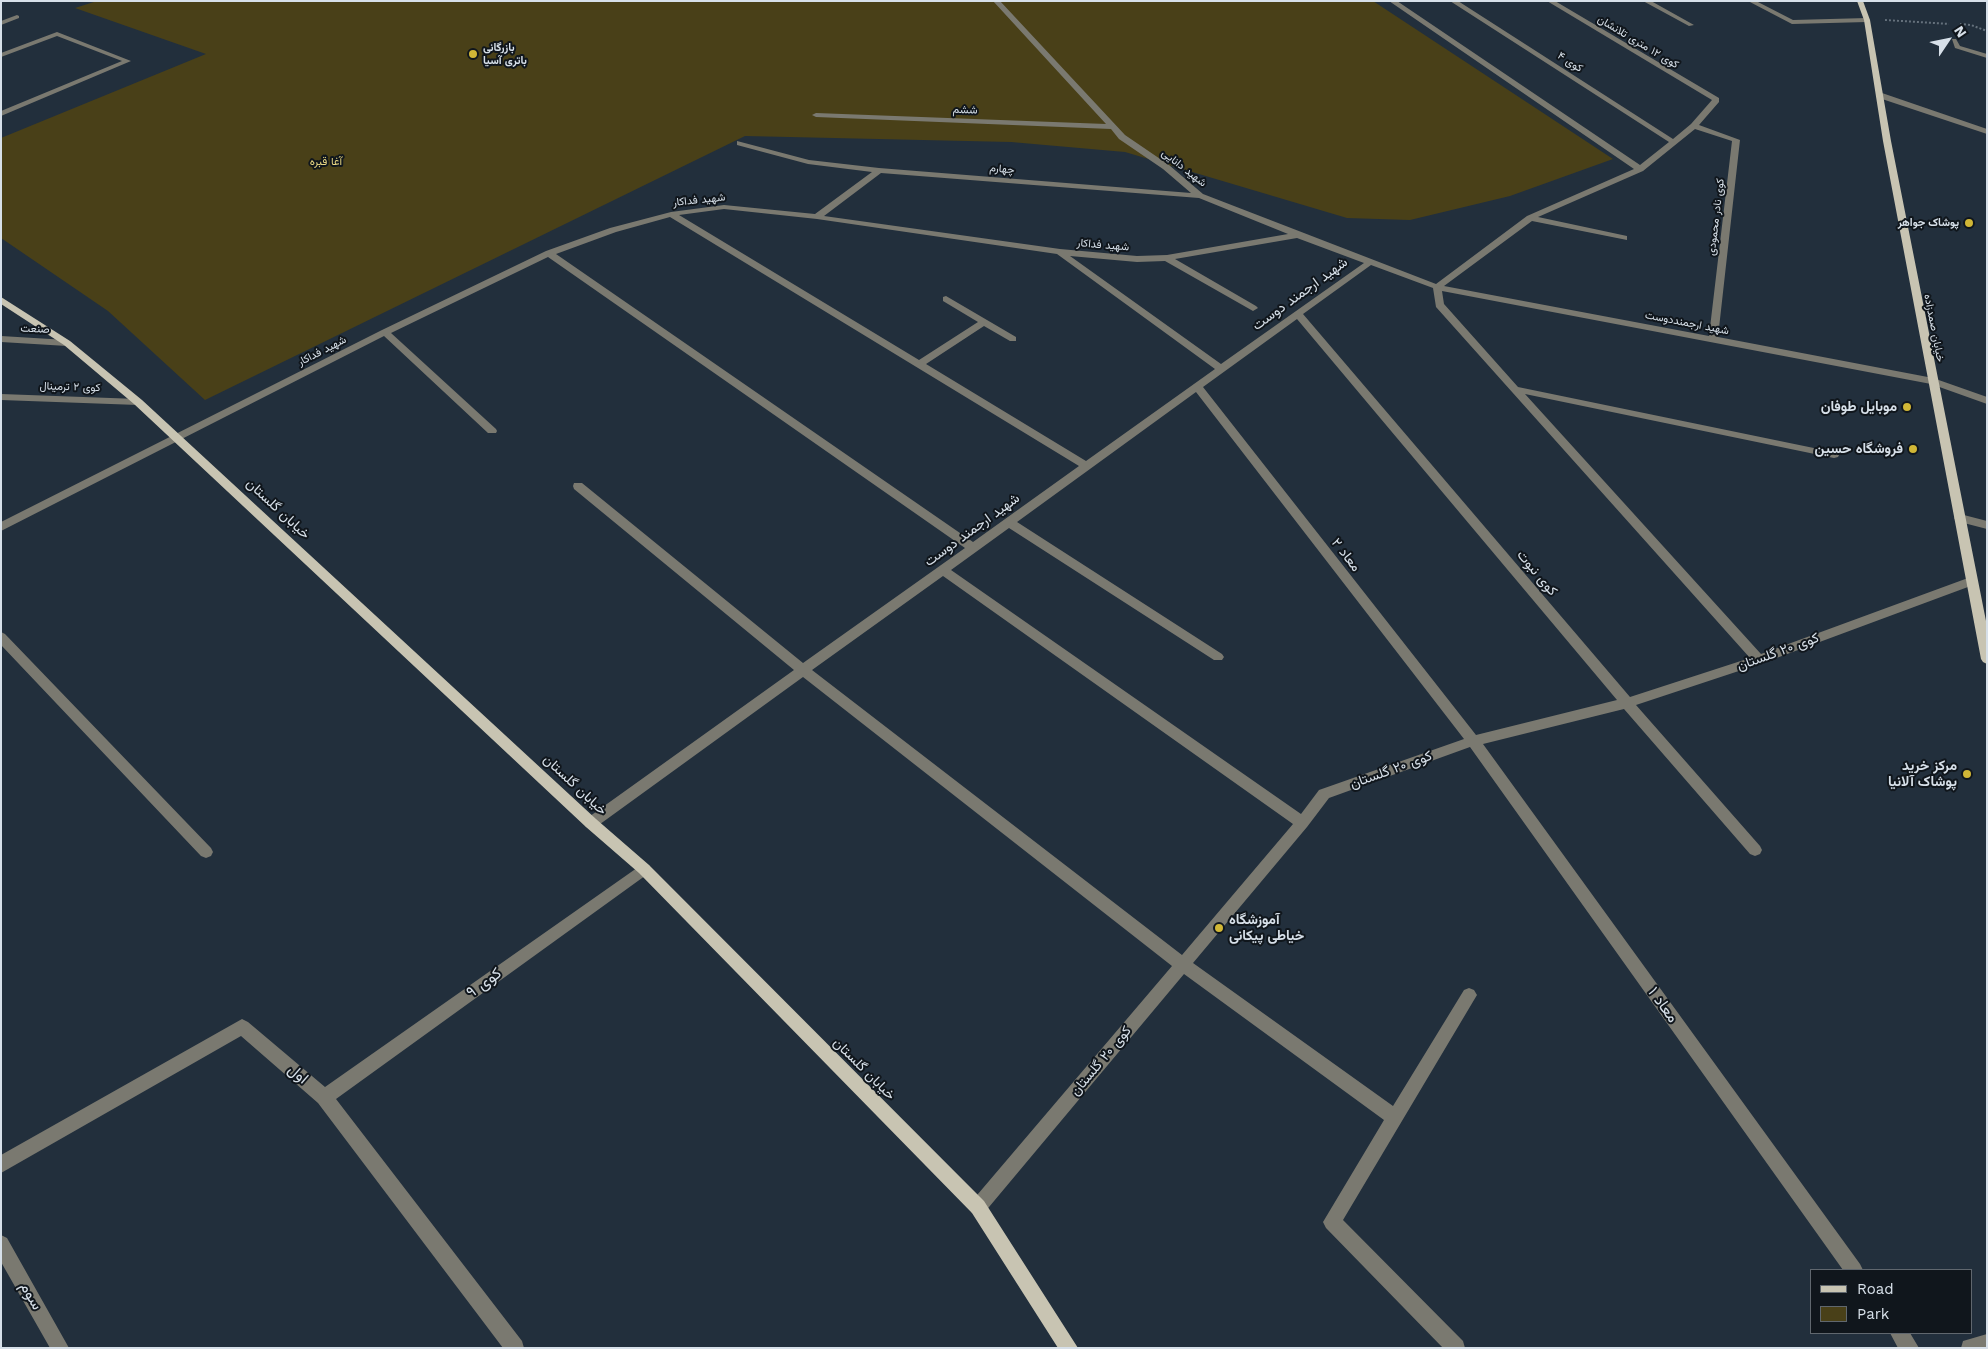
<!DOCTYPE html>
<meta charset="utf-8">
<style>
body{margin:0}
#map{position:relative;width:1988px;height:1349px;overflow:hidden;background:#222f3c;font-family:"Work Sans",sans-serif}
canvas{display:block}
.frame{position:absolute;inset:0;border:2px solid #d7e0e9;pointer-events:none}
.legend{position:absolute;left:1810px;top:1269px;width:162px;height:65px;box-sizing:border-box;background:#10161c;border:1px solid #60676e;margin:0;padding:6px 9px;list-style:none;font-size:15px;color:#d7e0e9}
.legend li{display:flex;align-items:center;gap:10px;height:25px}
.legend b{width:25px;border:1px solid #60676e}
.north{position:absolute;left:1923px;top:15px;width:50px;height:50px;-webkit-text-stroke:4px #10161c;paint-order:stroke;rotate:56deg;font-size:14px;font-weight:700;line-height:20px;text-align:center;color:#d7e0e9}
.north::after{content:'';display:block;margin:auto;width:18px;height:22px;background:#d7e0e9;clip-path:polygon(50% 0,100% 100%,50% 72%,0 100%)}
</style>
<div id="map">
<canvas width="1988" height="1349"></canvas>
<div class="frame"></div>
<ul class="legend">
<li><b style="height:6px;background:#c8c4b2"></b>Road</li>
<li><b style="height:14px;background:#494018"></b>Park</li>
</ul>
<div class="north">N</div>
</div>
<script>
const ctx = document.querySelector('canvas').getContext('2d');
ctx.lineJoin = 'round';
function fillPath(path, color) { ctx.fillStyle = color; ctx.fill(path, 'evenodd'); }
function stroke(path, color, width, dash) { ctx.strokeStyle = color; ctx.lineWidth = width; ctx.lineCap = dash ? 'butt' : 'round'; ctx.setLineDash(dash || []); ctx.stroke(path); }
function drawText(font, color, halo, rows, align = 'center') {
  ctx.font = font + ' "Work Sans",Vazirmatn,sans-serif'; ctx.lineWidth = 4; ctx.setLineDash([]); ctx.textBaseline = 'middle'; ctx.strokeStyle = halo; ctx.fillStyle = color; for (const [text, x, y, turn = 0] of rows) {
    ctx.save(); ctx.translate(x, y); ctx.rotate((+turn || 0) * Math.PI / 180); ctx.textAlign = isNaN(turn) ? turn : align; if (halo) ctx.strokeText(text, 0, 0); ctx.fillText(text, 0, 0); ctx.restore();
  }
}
fillPath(new Path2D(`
 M97,1H1373L1613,159L1510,196L1410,220L1347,218L1125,152L1011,142L745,136L205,400L108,311L1,238V138L206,54L75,8Z`), '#494018');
stroke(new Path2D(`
 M1885,20L1949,24
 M1960,24L1971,25L1987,31`), '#65717c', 2, [2, 2]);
fillPath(new Path2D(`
 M993,1H1000L1125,135L1169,165L1203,194L1436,284L1527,216L1634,169L1389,1H1397L1640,165L1669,142L1450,1H1458L1673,139L1691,124L1712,100L1547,1H1555L1719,98V102L1699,125L1740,140L1718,337L1933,378L1987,397V404L1931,384L1442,291L1444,304L1518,387L1838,453L1839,455L1838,457L1834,458L1525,394L1761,654L1968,578L1972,577L1978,581L1976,584L1763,663L1636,705L1760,846L1762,850L1760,854L1755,856L1750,854L1624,709L1483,744L1860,1264L1863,1270H1843L1470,747L1329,798L1307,827L1193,963L1393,1106L1464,990L1469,988L1474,990L1477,995L1474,1000L1343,1220L1463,1341L1465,1348H1443L1326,1228L1323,1222L1384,1120L1184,974L984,1213L978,1216L972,1213L969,1207L972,1201L1172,966L803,677L596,827L591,829L586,827L584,823L586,819L794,670L574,489L573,486L574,483H582L803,663L965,548L548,257L391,333L496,429L497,431L496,433H488L384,336L1,531V522L382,330L546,251L610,228L671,212L724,205L815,214L872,172L808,164L737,145V141L809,160L879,168L1191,193L1163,169L1119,139L1111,129L816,117L812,115L816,113L1106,124ZM1695,129L1732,141L1709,336L1444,286L1532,221L1627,240V236L1538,217L1643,171ZM881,173L1199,198L1288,234L1167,255L1137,256L1060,249L824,216ZM724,209L817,219L1057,254L1215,369L1086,461L926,364L984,326L1010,341H1016V337L946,296L943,297V301L978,322L919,360L679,215ZM670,217L1079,466L973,542L556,254L616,232ZM1297,238L1364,263L1221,364L1070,256L1137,262L1165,261L1253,311L1258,308L1256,306L1175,259ZM1371,265L1433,288L1436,307L1750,658L1630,697L1303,314ZM1297,319L1617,700L1476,735L1203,387ZM1196,392L1464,739L1319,790L1301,814L951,570L1009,528L1214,660H1222L1224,657L1222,654L1017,522ZM943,576L1293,824L1182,955L812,670Z
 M1643,1H1651L1694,25L1689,26Z
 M1748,1H1756L1793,20L1867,18L1870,20L1867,22L1792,24Z
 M17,15L19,16V18L1,25V21Z
 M57,32L131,61L1,116V111L122,61L57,36L1,57V53Z
 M1952,39H1956L1960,46L1987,54V58L1955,48Z
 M1876,93H1882L1987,129V134L1876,97Z
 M1,336L67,340L72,343L67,346L1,342Z
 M1,394L138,399L143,402L138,405L1,400Z
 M1960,514L1987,521V529L1956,521L1954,518L1956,515Z
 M1,632L5,634L211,848L213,852L211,856L206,858L201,856L1,645Z
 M644,863L649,865L651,869L649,873L336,1099L522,1341L524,1348H503L318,1103L241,1036L1,1173V1155L242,1019L248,1022L325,1087Z
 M1,1235L7,1238L69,1348H50L1,1262Z
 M1890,1333H1910L1919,1348H1898Z
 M1987,1334V1348H1961L1963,1341Z`), '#7a7970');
fillPath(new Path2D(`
 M1857,1H1863L1870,20L1891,141L1987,626V664L1983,662L1981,659L1883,141L1864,20Z
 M1,297L70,341L142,400L596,819L649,865L984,1201L1078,1348H1058L972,1213L639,873L586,827L134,404L64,345L1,304Z`), '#c8c4b2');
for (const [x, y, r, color] of [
 [473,54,5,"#d1b736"],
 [1969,223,5,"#d1b736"],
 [1907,407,5,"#d1b736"],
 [1913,449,5,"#d1b736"],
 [1967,774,5,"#d1b736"],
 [1219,928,5,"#d1b736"]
]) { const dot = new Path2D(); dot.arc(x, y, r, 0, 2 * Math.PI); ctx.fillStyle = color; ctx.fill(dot); stroke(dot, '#10161c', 2); }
drawText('11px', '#d7e0e9', '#10161c', [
 ["کوی ۱۲ متری تلانشان",1638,42,31],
 ["کوی ۴",1570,62,33],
 ["ششم",965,110,2],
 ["شهید دانایی",1184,168,38],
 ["چهارم",1002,169,5],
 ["شهید فداکار",699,200,-6],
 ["کوی نادر محمودی",1716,217,-83],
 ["شهید فداکار",1103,245,5],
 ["شهید ارجمنددوست",1687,323,11],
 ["خیابان صمدزاده",1934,328,79],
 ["صنعت",35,329,3],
 ["شهید فداکار",322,351,-27],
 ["کوی ۲ ترمینال",70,387,2]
]);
drawText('bold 11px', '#d7e0e9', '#10161c', [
 ["بازرگانی",483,48],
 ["باتری آسیا",483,61],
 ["پوشاک جواهر",1959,223,"right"]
], 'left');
drawText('11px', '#ead883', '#10161c', [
 ["آغا قبره",326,162]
]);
drawText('14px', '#d7e0e9', '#10161c', [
 ["شهید ارجمند دوست",1300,294,-36],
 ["خیابان گلستان",278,509,43],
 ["شهید ارجمند دوست",972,530,-36],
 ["معاد ۲",1346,555,52],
 ["کوی نبوت",1537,573,50],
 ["کوی ۲۰ گلستان",1778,652,-20],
 ["کوی ۲۰ گلستان",1391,770,-20],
 ["خیابان گلستان",575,785,43],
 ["کوی ۲۰ گلستان",1101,1061,-50],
 ["خیابان گلستان",864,1069,45]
]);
drawText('bold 14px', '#d7e0e9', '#10161c', [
 ["موبایل طوفان",1897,407],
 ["فروشگاه حسین",1903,449],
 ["مرکز خرید",1957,766],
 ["پوشاک آلانیا",1957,782],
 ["آموزشگاه",1229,920,"left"],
 ["خیاطی پیکانی",1229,936,"left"]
], 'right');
drawText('16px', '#d7e0e9', '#10161c', [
 ["کوی ۹",484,983,-36],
 ["معاد ۱",1663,1005,54],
 ["اول",298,1074,41],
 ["سوم",31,1296,60]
]);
</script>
